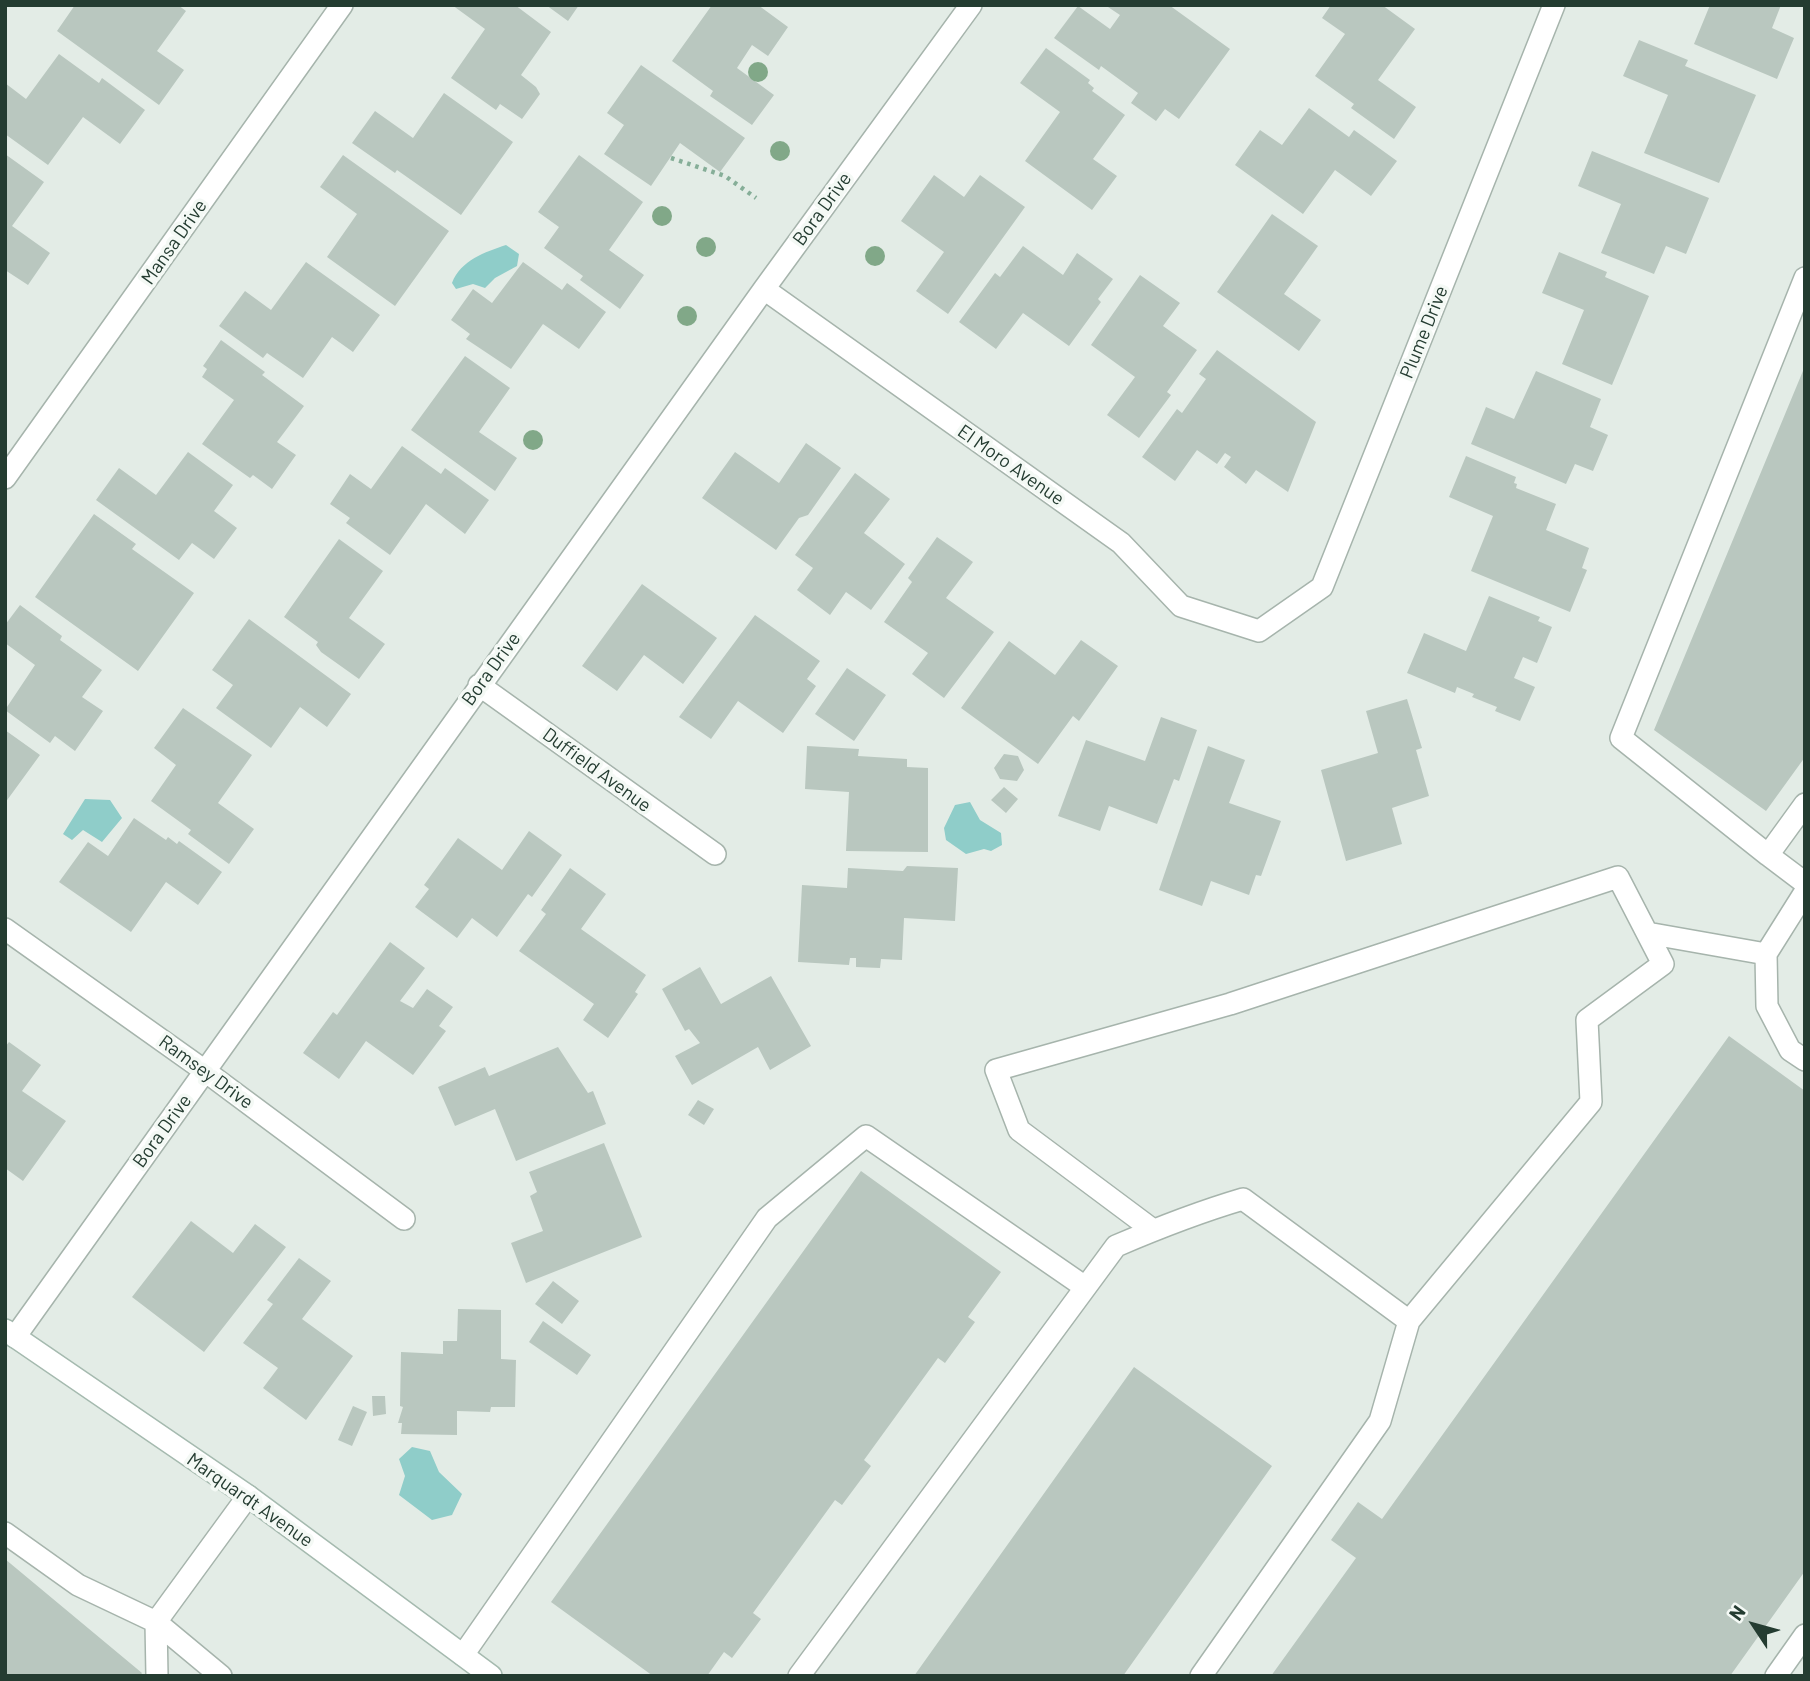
<!DOCTYPE html>
<style>
body{margin:0}
#map{position:relative;width:1810px;height:1681px;overflow:hidden;background:#e3ece6;font-family:Barlow,sans-serif}
canvas{display:block}
.frame{position:absolute;inset:0;border:7px solid #243c31;pointer-events:none}
.north{position:absolute;left:1719px;top:1590px;width:70px;height:70px;-webkit-text-stroke:5px #f4f9f5;paint-order:stroke;rotate:306deg;font-size:19px;font-weight:700;line-height:28px;text-align:center;color:#243c31}
.north::after{content:'';display:block;margin:auto;width:24px;height:32px;background:#243c31;clip-path:polygon(50% 0,100% 100%,50% 72%,0 100%)}
</style>
<div id="map">
<canvas width="1810" height="1681"></canvas>
<div class="frame"></div>
<div class="north">N</div>
</div>
<script>
const ctx = document.querySelector('canvas').getContext('2d');
ctx.lineJoin = 'round';
function fillPath(path, color) { ctx.fillStyle = color; ctx.fill(path, 'evenodd'); }
function stroke(path, color, width, dash) { ctx.strokeStyle = color; ctx.lineWidth = width; ctx.lineCap = dash ? 'butt' : 'round'; ctx.setLineDash(dash || []); ctx.stroke(path); }
function drawText(font, color, halo, rows, align = 'center') {
  ctx.font = font + ' Barlow,sans-serif'; ctx.lineWidth = 7; ctx.setLineDash([]); ctx.textBaseline = 'middle'; ctx.strokeStyle = halo; ctx.fillStyle = color; for (const [text, x, y, turn = 0] of rows) {
    ctx.save(); ctx.translate(x, y); ctx.rotate((+turn || 0) * Math.PI / 180); ctx.textAlign = isNaN(turn) ? turn : align; if (halo) ctx.strokeText(text, 0, 0); ctx.fillText(text, 0, 0); ctx.restore();
  }
}
fillPath(new Path2D(`
 M506,245L519,254L517,266L495,278L485,288L473,284L456,289L452,283C461,260 485,252 506,245Z
 M85,799L110,800L122,818L102,842L83,830L72,840L63,834Z
 M970,802L980,820L1001,833L1002,845L991,851L984,849L966,854L946,840L944,828L955,805Z
 M412,1447L430,1451L439,1472L462,1494L452,1515L432,1520L399,1495L405,1476L399,1459Z`), '#8fcdc9');
fillPath(new Path2D(`
 M75,5H178L186,11L157,51L184,70L159,105L57,31Z
 M452,5H515L551,32L521,75L536,87L540,94L522,119L500,104L496,110L451,78L485,29Z
 M546,5H579L568,21Z
 M712,5H758L788,27L768,56L752,45L737,68L774,95L752,125L710,96L713,91L672,61Z
 M1105,5H1169L1230,49L1179,119L1165,109L1156,121L1131,103L1138,93L1101,66L1099,70L1054,38L1078,6L1110,29L1120,15Z
 M1331,5H1382L1415,29L1378,80L1416,107L1394,139L1351,108L1354,104L1315,76L1345,34L1322,18Z
 M1710,5H1781L1772,28L1794,38L1777,79L1694,44Z
 M1639,40L1688,60L1685,66L1756,95L1719,183L1644,153L1668,95L1623,76Z
 M1046,48L1090,80L1088,83L1094,88L1092,91L1125,115L1093,159L1117,176L1092,210L1025,161L1060,112L1020,83Z
 M59,54L99,83L102,78L145,110L120,144L83,117L48,165L5,134V83L26,99Z
 M641,65L745,138L720,172L680,143L651,186L604,154L624,125L607,113Z
 M444,93L513,142L461,215L397,170L395,173L352,143L375,111L413,138Z
 M1309,108L1349,137L1354,130L1397,161L1371,196L1335,170L1303,214L1235,165L1260,130L1282,145Z
 M1592,151L1709,198L1686,254L1666,246L1654,274L1601,253L1621,204L1578,186Z
 M5,154L44,182L12,226L50,253L28,285L5,270Z
 M343,155L449,231L395,306L327,257L357,214L320,187Z
 M579,155L643,202L609,250L644,275L620,309L580,280L583,276L544,248L559,227L538,212Z
 M934,175L964,197L980,175L1025,207L948,314L916,291L944,252L901,221Z
 M1272,214L1318,246L1284,294L1321,320L1299,351L1217,292Z
 M1023,246L1063,275L1077,253L1113,279L1098,299L1101,302L1069,346L1023,313L996,349L959,322L995,273L1000,277Z
 M1559,252L1607,272L1605,277L1649,296L1612,385L1562,364L1584,310L1542,293Z
 M306,262L380,315L353,352L332,337L303,378L267,353L263,358L219,326L245,291L271,310Z
 M523,262L562,290L567,283L606,312L579,349L543,324L511,369L466,339L470,334L451,320L473,289L492,303Z
 M1140,275L1180,303L1163,326L1197,350L1167,392L1171,395L1139,438L1107,415L1135,377L1091,345Z
 M221,340L265,372L262,375L304,406L277,442L296,455L272,489L253,475L250,478L202,444L234,400L202,377L207,369L203,366Z
 M1217,350L1316,422L1288,492L1256,470L1246,484L1224,467L1231,457L1225,453L1217,464L1197,450L1175,481L1142,457L1177,409L1182,413L1206,379L1199,374Z
 M465,356L510,388L479,432L517,458L495,491L411,430Z
 M1805,366V757L1766,811L1654,730Z
 M1536,371L1601,399L1590,427L1608,435L1593,471L1575,464L1566,484L1471,444L1486,407L1514,419Z
 M806,443L841,468L808,515L799,518L776,550L702,498L735,452L779,483Z
 M402,446L441,474L445,468L489,500L465,534L426,504L390,555L346,523L350,518L330,504L350,474L371,489Z
 M188,452L233,485L214,511L237,528L214,559L192,543L179,560L96,500L119,468L156,495Z
 M1466,456L1516,477L1514,483L1517,484L1516,488L1556,504L1546,530L1589,548L1582,568L1587,570L1570,612L1471,571L1493,516L1449,497Z
 M855,473L890,499L864,533L905,564L871,610L846,592L830,615L797,590L813,568L795,555Z
 M94,514L136,544L132,549L194,593L138,671L35,597Z
 M937,537L973,562L946,598L994,632L944,698L912,674L928,653L884,622L912,582L908,578Z
 M339,539L383,571L349,618L385,644L359,679L321,652L316,645L318,642L284,617Z
 M642,584L717,638L683,684L644,655L617,691L582,666Z
 M1489,596L1540,617L1538,621L1552,627L1537,663L1523,657L1514,678L1535,687L1520,721L1495,711L1497,707L1472,697L1474,694L1457,687L1455,693L1407,673L1424,633L1466,651Z
 M20,605L62,636L60,640L102,670L82,697L103,711L75,751L55,736L50,743L5,710L35,665L5,643V625Z
 M755,615L820,661L807,679L816,686L783,733L738,701L711,739L679,717Z
 M249,619L351,694L327,727L300,707L271,748L216,708L233,685L212,670Z
 M1081,640L1118,666L1079,721L1073,716L1038,764L961,708L1009,641L1055,675Z
 M847,668L886,695L854,741L815,714Z
 M1407,699L1422,748L1416,750L1429,796L1392,808L1402,844L1346,861L1321,770L1378,753L1366,711Z
 M183,708L252,755L218,803L254,829L229,864L188,834L191,830L151,801L176,765L154,748Z
 M1161,717L1197,730L1179,781L1174,779L1157,824L1109,806L1100,831L1058,816L1086,740L1145,761Z
 M5,730L40,755L5,803Z
 M807,746L859,749L858,756L907,759V767L928,768V852L846,851L849,792L805,789Z
 M1208,746L1245,760L1229,803L1281,821L1261,876L1256,875L1249,895L1211,881L1202,906L1159,890Z
 M1004,754L1018,756L1024,770L1017,781L1000,779L994,768Z
 M1004,787L1018,799L1006,813L991,800Z
 M134,818L166,840L168,837L177,844L179,841L222,872L198,905L166,882L131,932L59,882L88,842L108,856Z
 M529,831L562,855L532,897L528,894L497,937L472,918L457,938L415,907L429,889L424,885L458,838L502,870Z
 M907,866L958,868L955,921L904,918L902,960L881,959L880,968L856,967V958H850L849,965L798,962L802,885L847,888L848,868L903,871Z
 M570,868L606,894L581,929L646,975L635,992L638,994L608,1038L583,1020L594,1004L519,951L546,914L541,910Z
 M390,942L425,968L400,1001L413,1008L427,989L453,1007L439,1026L446,1031L413,1075L366,1041L339,1079L303,1053L333,1012L337,1015Z
 M700,967L721,1004L771,976L811,1046L770,1070L758,1047L692,1085L675,1056L700,1043L689,1029L685,1031L662,989Z
 M1729,1036L1805,1091V1571L1730,1676H1271L1356,1558L1331,1540L1358,1502L1382,1519Z
 M9,1042L41,1065L22,1091L66,1121L23,1181L5,1168V1047Z
 M558,1047L588,1093L593,1091L606,1124L516,1161L495,1109L455,1126L438,1087L485,1067L489,1076Z
 M698,1100L714,1109L704,1125L688,1115Z
 M604,1143L642,1237L526,1283L511,1243L543,1231L530,1196L537,1192L529,1172Z
 M861,1171L1001,1272L968,1317L975,1322L945,1363L938,1358L864,1460L871,1466L842,1505L835,1500L753,1613L761,1619L732,1658L724,1652L707,1676H653L551,1602Z
 M191,1221L233,1253L255,1224L286,1247L204,1352L132,1297Z
 M299,1258L331,1281L302,1319L353,1356L306,1420L263,1388L278,1368L243,1343L273,1304L267,1300Z
 M553,1281L579,1301L562,1324L535,1304Z
 M458,1309L501,1310V1359L516,1360L515,1407H491L490,1412L457,1411V1435L401,1434L402,1423H398L403,1407L400,1406L401,1352L443,1354V1341H457Z
 M543,1321L591,1355L577,1375L529,1342Z
 M1134,1367L1272,1466L1123,1676H914Z
 M372,1396H385L386,1414L373,1416Z
 M353,1406L367,1412L352,1446L338,1440Z
 M5,1559L142,1673L140,1676H5Z`), '#b9c7bf');
const lane = new Path2D(`
 M1805,804L1768,855L1805,883
 M1768,855L1621,738L1805,278
 M1805,892L1766,954L1767,1006L1790,1050L1805,1060
 M1647,933L1766,954
 M5,1533L78,1585L156,1622L221,1676
 M463,1655L767,1218L866,1136L1085,1287
 M157,1676L156,1622L248,1496
 M799,1676L1116,1246C1158,1228 1199,1212 1243,1199L1409,1321L1591,1102L1587,1020L1663,964L1618,877L1230,1004L996,1070L1019,1130L1153,1230
 M1201,1676L1380,1421L1409,1321
 M1776,1676L1805,1635`);
const street = new Path2D(`
 M764,289L1121,543L1181,606L1259,631L1322,587L1554,5
 M5,478L342,5
 M479,685L715,854
 M5,929L205,1071L404,1219
 M15,1337L764,289L971,5`);
const secondary = new Path2D(`
 M5,1330L248,1496L491,1676`);
stroke(lane, '#a6b4ac', 24);
stroke(street, '#a6b4ac', 24);
stroke(secondary, '#a5baaf', 24);
stroke(new Path2D(`
 M671,158L725,176L756,198`), '#86ae98', 4.5, [3.5, 5]);
stroke(lane, '#fff', 21);
stroke(street, '#fff', 21);
stroke(secondary, '#fff', 21);
ctx.fillStyle = '#81a888';
for (const [x, y] of [
 [758,72],
 [780,151],
 [662,216],
 [706,247],
 [875,256],
 [687,316],
 [533,440]
]) { ctx.beginPath(); ctx.arc(x, y, 10, 0, 2 * Math.PI); ctx.fill(); }
drawText('19px', '#243c31', '#f4f9f5', [
 ["Bora Drive",822,209,-54],
 ["Mansa Drive",174,242,-55],
 ["Plume Drive",1424,332,-68],
 ["El Moro Avenue",1011,465,35],
 ["Bora Drive",491,669,-54],
 ["Duffield Avenue",597,770,36],
 ["Ramsey Drive",206,1072,36],
 ["Bora Drive",162,1131,-54],
 ["Marquardt Avenue",250,1500,35]
]);
</script>
